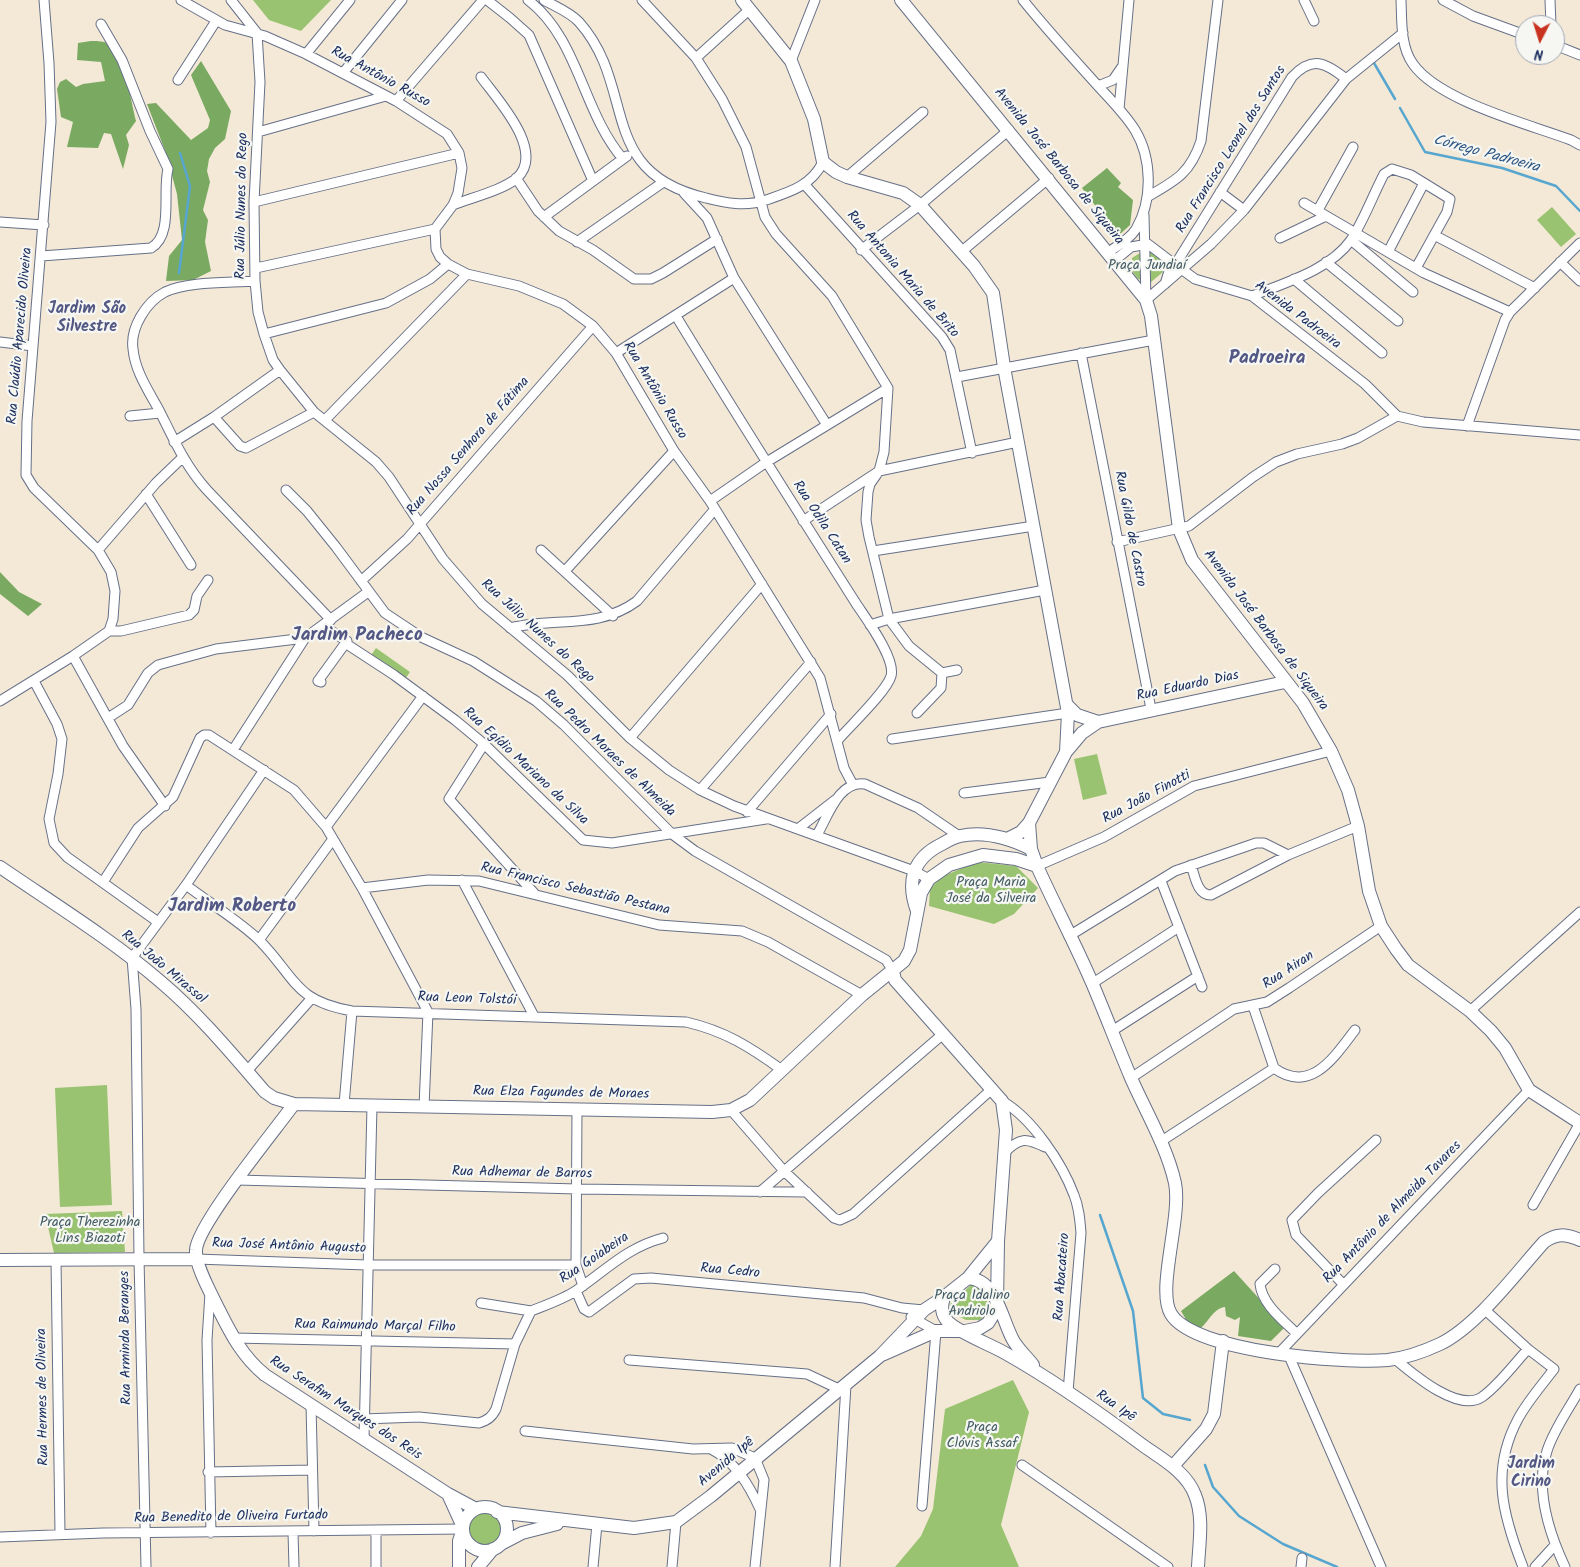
<!DOCTYPE html>
<meta charset="utf-8">
<style>
body{margin:0}
#map{position:relative;width:1580px;height:1567px;overflow:hidden;background:#f3e9d6;font-family:Kalam,sans-serif}
canvas{display:block}
.north{position:absolute;left:1515px;top:15px;width:50px;height:50px;box-sizing:border-box;background:#f6f6f2;border:1px solid #9ea6b7;border-radius:50%;rotate:185deg;font-size:14px;font-weight:700;line-height:20px;text-align:center;color:#1b2f5e}
.north::after{content:'';display:block;margin:auto;width:18px;height:22px;background:#c8321e;clip-path:polygon(50% 0,100% 100%,50% 72%,0 100%)}
</style>
<div id="map">
<canvas width="1580" height="1567"></canvas>
<div class="north">N</div>
</div>
<script>
const ctx = document.querySelector('canvas').getContext('2d');
ctx.lineJoin = 'round';
function fillPath(path, color) { ctx.fillStyle = color; ctx.fill(path, 'evenodd'); }
function stroke(path, color, width, dash) { ctx.strokeStyle = color; ctx.lineWidth = width; ctx.lineCap = dash ? 'butt' : 'round'; ctx.setLineDash(dash || []); ctx.stroke(path); }
function drawText(font, color, halo, rows, align = 'center') {
  ctx.font = font + ' Kalam,sans-serif'; ctx.lineWidth = 4.5; ctx.setLineDash([]); ctx.textBaseline = 'middle'; ctx.strokeStyle = halo; ctx.fillStyle = color; for (const [text, x, y, turn = 0] of rows) {
    ctx.save(); ctx.translate(x, y); ctx.rotate((+turn || 0) * Math.PI / 180); ctx.textAlign = isNaN(turn) ? turn : align; if (halo) ctx.strokeText(text, 0, 0); ctx.fillText(text, 0, 0); ctx.restore();
  }
}
fillPath(new Path2D(`
 M253,0H331L301,31L269,20Z
 M1552,207L1576,234L1561,247L1537,220Z
 M1143,251L1152,252L1163,260V272L1151,282L1138,279L1131,270L1132,258Z
 M376,648L410,672L400,686L367,661Z
 M1097,754L1107,794L1083,800L1074,759Z
 M977,862L1016,866L1038,888L1014,914L994,924L929,906L930,889L941,877Z
 M107,1085L112,1205L60,1207L55,1088Z
 M122,1211L125,1252L54,1253L45,1214Z
 M972,1284L985,1289C988,1300 990,1312 980,1320H966L954,1314L950,1304Z
 M1013,1380L1029,1412L1001,1525L1019,1567H895L921,1536L933,1509L945,1409Z
 M468 1530a18 18 0 1 1 36 0a18 18 0 1 1-36 0Z`), '#99c370');
fillPath(new Path2D(`
 M91,41C95,41 102,41 107,43C125,52 131,103 136,121L126,135L129,145L123,169L111,134L104,133L98,148L67,147L73,122L61,117L57,89L60,82L66,79L76,87L83,84L105,81L101,62L77,60L78,43Z
 M201,61L231,111L225,139L215,148L209,159L207,171L210,182L203,210L208,220L205,242L211,271L193,280L166,281L169,256L182,240L177,194L166,153L147,104L156,103L191,140L208,128L210,120L191,75Z
 M1107,168L1121,183L1118,187L1133,200L1130,225L1118,236L1082,188Z
 M0,572L19,592L42,604L28,616L0,594Z
 M1234,1271L1285,1327L1271,1341L1238,1336L1240,1317L1235,1320L1226,1316L1225,1307C1214,1308 1209,1321 1201,1328L1188,1323L1181,1311Z`), '#7aa962');
stroke(new Path2D(`
 M1374,63L1395,99
 M1400,108L1425,152L1502,168L1556,186L1580,211
 M179,273L190,186L180,153
 M1100,1215L1133,1311L1143,1398L1163,1414L1190,1420
 M1205,1465L1213,1487L1239,1516L1283,1544L1337,1567`), '#56a6d0', 2.5);
const street = new Path2D(`
 M181,0L225,25L265,36L306,54L396,101L447,134L459,153L462,168L458,193L453,205L435,229L436,249L440,257L448,264L467,274L519,286L563,304L593,326L616,353L674,451L710,501L820,678L844,768L852,783
 M231,0L257,33
 M487,0L510,18L529,35L593,181
 M528,0C579,39 582,111 623,159
 M544,0C556,7 570,12 579,22C638,88 595,172 706,198C725,203 746,207 766,200C790,192 811,186 823,162
 M642,0L696,58L722,99L746,147L765,217L776,234L832,296L888,388L884,452L879,471L870,484L868,492L866,520L869,537L889,619L909,646L942,673L941,688L917,713
 M1023,0C1047,30 1073,58 1098,86C1111,100 1125,114 1135,130C1152,158 1153,200 1136,229C1130,239 1117,246 1107,253
 M1304,0L1314,21
 M1401,0C1402,20 1400,46 1413,64C1439,101 1528,124 1571,140L1580,145
 M1443,0L1473,16L1525,35
 M1550,0L1551,25
 M257,33L260,82L254,202L255,281L258,312L264,334L273,360L280,370L314,412L376,462L389,477L443,559L482,604L567,675L630,738L669,770L700,790L734,806L914,871L929,879
 M1555,45L1580,55
 M306,54L350,0
 M696,58L750,9
 M791,61L815,0
 M343,73L402,0
 M178,80L216,21
 M1098,86L1113,80L1122,67
 M396,101L483,0
 M1119,109L1129,0
 M258,132L386,96
 M847,177L923,112
 M516,178L538,211L559,231L593,250L634,279H651L663,273L717,239
 M805,185L942,337L950,350L972,453
 M1220,192L1244,210
 M684,193L707,218L734,278L827,425
 M1147,197C1175,181 1190,174 1201,141L1218,0
 M254,202L459,153
 M1304,203L1424,273L1510,312
 M453,205C471,198 503,190 517,178C546,151 497,99 481,77
 M1318,210L1353,147
 M1144,215L1146,300
 M544,217L627,156
 M0,222L44,225
 M1434,235L1535,288
 M1280,238L1326,216
 M1351,240L1413,292
 M577,242L662,183
 M861,250L920,205L1009,130
 M961,252L1049,178
 M1388,252L1424,183
 M41,256L151,248C174,235 162,191 168,169L150,131L122,60L101,24
 M1169,260L1195,279L1252,296L1365,384L1397,416L1423,422L1580,435
 M1114,261L1131,247L1148,244L1169,260L1170,268L1165,284
 M1326,262L1398,321
 M1560,262L1580,281
 M1175,265L1292,77C1312,56 1325,62 1346,79
 M256,268L435,229
 M1294,279L1382,353
 M255,281C229,283 188,281 165,292C146,302 130,328 133,349C135,372 150,393 160,412C174,440 186,467 207,490L331,620
 M1252,296C1284,283 1330,270 1351,240C1364,220 1373,195 1384,174L1392,169L1411,175L1450,199L1447,212L1416,268
 M1146,300L1211,244L1244,210L1346,79L1403,33
 M676,316C735,413 796,509 857,605C867,620 896,659 891,676C887,691 850,726 838,740
 M264,334L386,303L430,279L448,264
 M0,342L33,346
 M616,353L734,278
 M1081,353L1151,709
 M957,377L1154,340
 M130,416L160,413
 M214,417L240,446L246,448L314,412
 M325,420L467,274
 M1467,426L1505,320L1510,312L1580,243
 M174,442L214,417L280,370
 M286,490L307,511L336,547L385,613L421,637L473,661L536,701L564,725L672,834L695,851L886,960L893,971
 M146,494L191,565
 M710,501L765,463L888,388
 M803,521L879,471L1018,442
 M1117,542L1189,526L1253,477L1276,462L1297,454L1342,444L1358,438L1397,416
 M98,550L156,483L183,457
 M541,550L613,616
 M873,551L1034,526
 M565,571L674,451
 M361,581L407,539L593,326
 M870,625L889,619L1045,590
 M510,628C554,617 598,630 637,601L715,509
 M109,631H121L189,615L194,610L197,596L208,580
 M345,643L394,675L455,720L484,744L583,840L612,843L766,819
 M73,656L123,746L165,806
 M942,673L957,670
 M34,681L57,724L62,739L58,774L49,819L54,843L67,857L158,922
 M321,682L318,681L347,641L323,626
 M0,701L73,656L109,631L113,619L115,591L111,572L98,550L34,488L26,475L27,421L51,122L49,63L44,0
 M108,718L128,705L148,673L158,665L216,649L305,638L368,592
 M630,738L762,584
 M892,739L1068,713
 M484,744L449,799L534,893
 M233,750L305,638
 M700,790L811,662
 M964,793L1050,782
 M747,812L831,714
 M326,827L423,696
 M799,828L835,800
 M817,835C828,816 839,780 865,784L918,808L959,836
 M1191,865C1195,876 1197,895 1211,895L1288,855L1358,826
 M1037,866L1104,837L1194,786L1331,751
 M462,880L534,1016
 M1161,881L1202,987
 M103,882L138,828L173,797L200,738L204,735H209L294,790L326,827L362,888L428,1012L424,1107
 M186,885C208,902 241,922 260,941C296,978 294,1001 352,1011L686,1022C725,1031 750,1047 782,1070
 M362,888L428,880L479,881L659,925L742,931L768,942L862,995
 M1069,936L1175,871L1256,843H1264L1288,855
 M259,940L333,839
 M1093,983L1179,927
 M1253,1006L1274,1068C1311,1095 1335,1056 1355,1030
 M1470,1011L1580,912
 M1112,1031L1198,976
 M247,1071L311,999
 M1131,1078L1234,1009L1267,1002L1289,988L1381,926
 M1002,1101C1032,1118 1062,1163 1074,1195C1079,1207 1080,1220 1081,1233L1068,1392
 M344,1105L352,1011
 M577,1109L576,1265L583,1286
 M731,1110L784,1171L834,1218L840,1220L853,1214L992,1089
 M1160,1142L1274,1068
 M1004,1153C1020,1137 1026,1138 1045,1147
 M237,1180L578,1189L807,1192
 M760,1192L943,1034
 M1533,1205L1580,1123
 M196,1259L367,1265H576
 M56,1260L60,1534
 M1275,1269L1260,1284C1262,1304 1283,1320 1296,1333
 M1343,1284L1296,1235L1292,1220L1318,1193L1376,1140
 M576,1291L584,1309L589,1312L634,1279L651,1278L864,1298L902,1308L924,1310
 M210,1293L207,1340L211,1533
 M481,1303L531,1311
 M1484,1309L1528,1349L1554,1369C1542,1385 1527,1402 1518,1419C1490,1471 1503,1516 1523,1567
 M911,1317L936,1331L922,1506
 M233,1338L515,1344
 M1278,1354L1529,1090
 M1289,1356L1381,1567
 M1395,1359C1413,1374 1458,1413 1482,1397C1499,1385 1514,1364 1528,1349
 M629,1360L807,1374L841,1390
 M311,1404L314,1531
 M363,1419L419,1417L479,1423C488,1420 492,1417 496,1409L515,1344L531,1311C546,1305 564,1299 577,1290C606,1270 628,1247 663,1238
 M525,1431L693,1449L732,1448L755,1458L764,1480L755,1567
 M364,1439L372,1106
 M711,1449C735,1461 749,1485 760,1509
 M1022,1465L1168,1567
 M208,1472L312,1470
 M376,1530V1567
 M293,1532L294,1567
 M0,1537L103,1533L463,1529
 M146,1567L139,1258L136,1009L132,958L186,885L264,770
 M593,1567L597,1524
 M672,1567L676,1522
 M835,1567L846,1385
 M1301,1567L1302,1558
 M1535,1567L1555,1545
 M1565,1567C1549,1533 1535,1488 1547,1451C1554,1429 1569,1409 1580,1389`);
const secondary = new Path2D(`
 M742,0L791,61L814,119L823,162L836,172L847,177L903,193L920,205L974,266L993,293L1004,367L1068,713L1066,752L1029,823L1021,832L1009,838
 M901,0L1146,300L1151,316L1179,529L1192,560L1303,703L1331,751L1348,790L1358,826L1369,891L1381,926L1396,949L1408,965L1470,1011L1491,1031L1505,1048L1529,1090L1580,1123
 M1067,705L1077,715L1098,722
 M1066,752L1082,733L1098,722L1285,682
 M1029,823L1031,849L1037,866C1055,906 1076,945 1093,985C1106,1016 1118,1047 1131,1078C1146,1112 1167,1147 1175,1183C1182,1217 1156,1290 1171,1314C1194,1352 1345,1364 1388,1360C1405,1358 1425,1351 1440,1344C1477,1326 1516,1273 1544,1242C1557,1233 1565,1234 1580,1240
 M0,867C54,904 111,939 161,982C200,1015 232,1054 265,1092L274,1098L294,1104L712,1112L731,1110L750,1100L862,995L904,961L910,950L921,893L929,879L949,865L983,855L1016,859L1037,866
 M917,911C906,881 913,858 942,844C947,841 954,837 960,836C984,831 1009,838 1031,849
 M294,1104C276,1129 197,1225 196,1250C195,1266 212,1295 219,1310C232,1336 243,1357 265,1375L448,1494L476,1509
 M0,1260L196,1259
 M968,1278C997,1280 1001,1318 1013,1340C1018,1349 1027,1357 1033,1365
 M944,1297C941,1307 941,1314 948,1322C958,1332 991,1345 1005,1353C1053,1380 1097,1411 1141,1444C1160,1458 1186,1471 1195,1495C1204,1517 1199,1544 1198,1567
 M884,1354L936,1331H965L980,1328L988,1323L993,1315L997,1304L998,1241L1006,1130L1002,1101L895,980L893,971
 M1173,1466L1206,1429L1214,1414L1223,1341
 M448,1494L463,1527
 M463 1529a22 22 0 1 1 44 0a22 22 0 1 1-44 0Z
 M497,1512L634,1528L676,1522L711,1496L880,1356L924,1310L944,1297L968,1278L998,1241
 M501,1544L522,1533L557,1524
 M459,1567V1541L463,1529
 M478,1567L493,1549`);
stroke(street, '#677088', 11);
stroke(secondary, '#677088', 14);
stroke(street, '#fff', 9);
stroke(secondary, '#fff', 12);
drawText('14px', '#1b2f5e', '#f6f6f2', [
 ["Rua Antônio Russo",380,78,29],
 ["Rua Francisco Leonel dos Santos",1232,150,-58],
 ["Avenida José Barbosa de Siqueira",1058,167,51],
 ["Rua Júlio Nunes do Rego",243,206,-89],
 ["Rua Antonia Maria de Brito",902,275,49],
 ["Avenida Padroeira",1297,316,37],
 ["Rua Claúdio Aparecido Oliveira",21,336,-85],
 ["Rua Antônio Russo",654,391,59],
 ["Rua Nossa Senhora de Fátima",469,447,-49],
 ["Rua Odila Catan",821,523,57],
 ["Rua Gildo de Castro",1129,529,79],
 ["Avenida José Barbosa de Siqueira",1265,631,53],
 ["Rua Júlio Nunes do Rego",537,632,42],
 ["Rua Eduardo Dias",1188,687,-12],
 ["Rua Pedro Moraes de Almeida",609,754,44],
 ["Rua Egídio Mariano da Silva",525,767,43],
 ["Rua João Finotti",1147,798,-28],
 ["Rua Francisco Sebastião Pestana",575,890,13],
 ["Rua João Mirassol",163,968,40],
 ["Rua Airan",1289,971,-33],
 ["Rua Leon Tolstói",467,1000,2],
 ["Rua Elza Fagundes de Moraes",561,1094,1],
 ["Rua Adhemar de Barros",522,1174,1],
 ["Rua Antônio de Almeida Tavares",1393,1213,-46],
 ["Rua José Antônio Augusto",289,1247,2],
 ["Rua Goiabeira",595,1259,-34],
 ["Rua Cedro",730,1272,5],
 ["Rua Abacateiro",1063,1277,-86],
 ["Rua Raimundo Marçal Filho",375,1327,1],
 ["Rua Arminda Beranges",127,1338,-91],
 ["Rua Hermes de Oliveira",44,1397,-91],
 ["Rua Ipê",1115,1407,35],
 ["Rua Serafim Marques dos Reis",345,1409,33],
 ["Avenida Ipê",727,1463,-40],
 ["Rua Benedito de Oliveira Furtado",231,1518,-1]
]);
drawText('14px', '#415b63', '#f6f6f2', [
 ["Praça Jundiaí",1147,267],
 ["Praça Maria",991,884],
 ["José da Silveira",991,900],
 ["Praça Therezinha",90,1224],
 ["Lins Biazoti",90,1240],
 ["Praça Idalino",972,1297],
 ["Andriolo",972,1313],
 ["Praça",982,1429],
 ["Clóvis Assaf",982,1445]
]);
drawText('italic 15px', '#305986', '#f6f6f2', [
 ["Córrego Padroeira",1486,155,15]
]);
drawText('bold 16px', '#535783', '#f6f6f2', [
 ["Jardim São",87,310],
 ["Silvestre",87,328],
 ["Jardim",1531,1465],
 ["Cirino",1531,1483]
]);
drawText('bold 19px', '#535783', '#f6f6f2', [
 ["Padroeira",1267,360],
 ["Jardim Pacheco",357,637],
 ["Jardim Roberto",232,908]
]);
</script>
